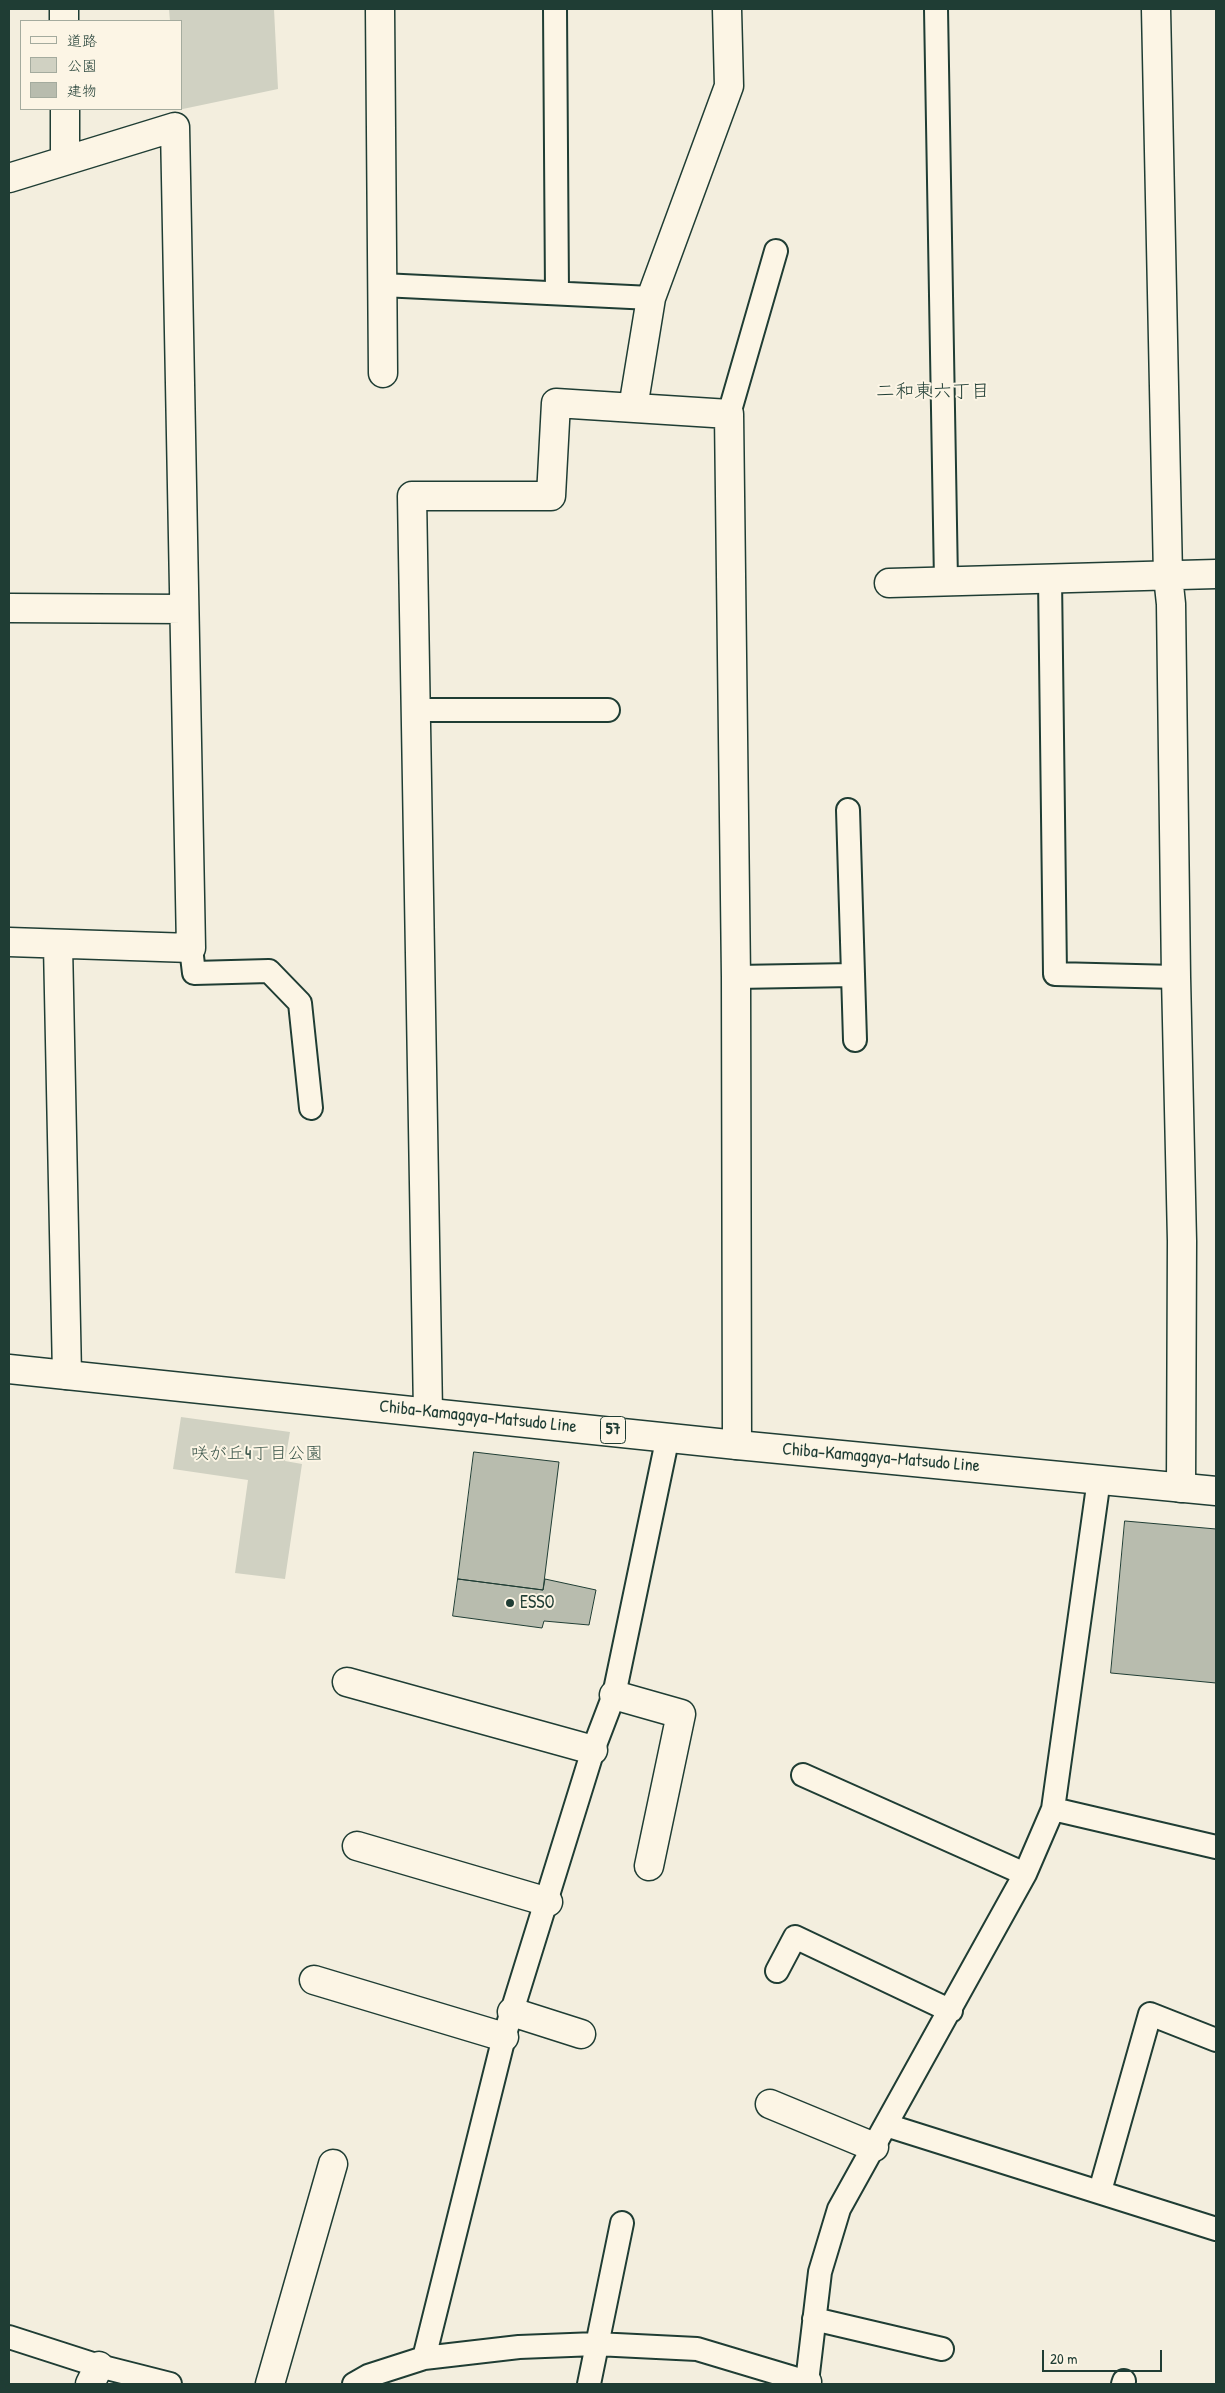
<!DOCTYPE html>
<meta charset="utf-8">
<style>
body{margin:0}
#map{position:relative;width:1225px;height:2393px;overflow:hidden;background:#f3eede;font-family:"Patrick Hand","Klee One",sans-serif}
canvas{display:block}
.frame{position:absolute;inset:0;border:10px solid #1f3d34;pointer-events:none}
.legend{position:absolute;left:20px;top:20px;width:162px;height:90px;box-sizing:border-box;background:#fcf5e5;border:1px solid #a4ab9e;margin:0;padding:6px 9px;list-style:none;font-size:15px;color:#1f3d34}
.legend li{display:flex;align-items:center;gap:10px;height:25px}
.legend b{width:25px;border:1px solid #a4ab9e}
.scale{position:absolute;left:1042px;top:2350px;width:120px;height:22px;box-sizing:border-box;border:2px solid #1f3d34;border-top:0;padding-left:6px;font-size:15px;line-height:18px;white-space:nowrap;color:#1f3d34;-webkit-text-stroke:4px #fcf5e5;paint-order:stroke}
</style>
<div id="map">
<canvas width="1225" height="2393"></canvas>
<div class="frame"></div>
<ul class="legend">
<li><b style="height:6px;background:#fcf5e5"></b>道路</li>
<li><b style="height:14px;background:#d0d1c2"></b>公園</li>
<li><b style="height:14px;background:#b8bcae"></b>建物</li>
</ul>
<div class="scale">20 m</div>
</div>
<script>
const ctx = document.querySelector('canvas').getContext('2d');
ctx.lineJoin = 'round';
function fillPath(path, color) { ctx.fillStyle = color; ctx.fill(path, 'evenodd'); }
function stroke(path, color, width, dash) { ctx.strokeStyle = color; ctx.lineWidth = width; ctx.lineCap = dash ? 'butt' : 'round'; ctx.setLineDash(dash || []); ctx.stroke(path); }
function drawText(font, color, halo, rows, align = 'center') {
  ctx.font = font + ' "Patrick Hand","Klee One",sans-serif'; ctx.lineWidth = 4; ctx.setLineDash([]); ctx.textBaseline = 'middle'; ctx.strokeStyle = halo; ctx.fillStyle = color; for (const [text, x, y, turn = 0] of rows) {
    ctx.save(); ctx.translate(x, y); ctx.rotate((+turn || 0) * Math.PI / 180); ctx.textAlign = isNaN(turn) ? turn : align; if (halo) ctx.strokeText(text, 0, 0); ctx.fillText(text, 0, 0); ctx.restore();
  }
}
fillPath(new Path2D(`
 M169,9H274L278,89L178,110L181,109V21H170Z
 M181,1417L290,1432L285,1461L302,1464L285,1579L235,1573L248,1480L173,1469Z`), '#d0d1c2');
const building = new Path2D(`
 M474,1452L559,1462L543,1590L458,1579Z
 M1125,1521L1216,1529V1683L1111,1673Z
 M458,1579L543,1590L545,1579L596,1590L589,1625L544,1621L542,1628L453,1616Z`);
fillPath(building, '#b8bcae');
stroke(building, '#1f3d34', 1);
const lane = new Path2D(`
 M555,9L557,293
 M936,9L946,581
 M382,285L651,298
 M729,414L776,251
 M1050,578L1055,974L1176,977
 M416,710H608
 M848,810L855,1040
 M191,948L194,973L269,971L300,1003L311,1108
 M736,977L853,975
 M803,1775L1025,1874
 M1053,1809L1216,1847
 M777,1971L795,1937L951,2011
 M886,2125L1216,2229
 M1100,2191L1150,2014L1216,2040
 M814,2319L942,2349
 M9,2337L99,2366L170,2384
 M424,2358L504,2037L593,1750L614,1695L668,1436
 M354,2384L368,2376L424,2358L519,2347L596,2344L697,2349L807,2382L820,2272L839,2209L1025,1874L1053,1809L1099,1479
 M589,2384L622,2223
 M1123,2384L1124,2381`);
const street = new Path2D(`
 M64,9V21
 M380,9L383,373
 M1156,9L1168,576L1171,604L1176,977L1182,1241L1181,1488
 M65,109V160
 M9,178L175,127L191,948L9,942
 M633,408L651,298L729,86L727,9
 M889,583L1216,574
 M9,608L184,609
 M58,945L67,1375
 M428,1412L412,496H551L556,403L729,414L736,977L737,1445
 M347,1682L593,1750
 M614,1695L681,1714L649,1866
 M357,1846L548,1902
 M314,1980L504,2037
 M512,2012L581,2034
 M770,2104L874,2147
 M90,2384L99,2366
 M270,2384L333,2164
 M806,2384L807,2382`);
const primary = new Path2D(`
 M9,1369L737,1445L1216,1491`);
stroke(lane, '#1f3d34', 26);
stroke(street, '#1f3d34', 31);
stroke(primary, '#1f3d34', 31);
stroke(lane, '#fcf5e5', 22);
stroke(street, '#fcf5e5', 28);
stroke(primary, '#fcf5e5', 28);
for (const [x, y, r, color] of [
 [510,1603,5,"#1f3d34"]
]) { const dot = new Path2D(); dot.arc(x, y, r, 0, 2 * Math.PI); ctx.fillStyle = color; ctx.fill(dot); stroke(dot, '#fcf5e5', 2); }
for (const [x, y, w] of [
 [613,1430,25]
]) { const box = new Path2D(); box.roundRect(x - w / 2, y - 13.5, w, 27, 4); ctx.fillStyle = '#fcf5e5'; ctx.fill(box); stroke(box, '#1f3d34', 1); }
drawText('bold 16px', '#1f3d34', null, [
 ["57",613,1430]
]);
drawText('18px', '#1f3d34', '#fcf5e5', [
 ["Chiba-Kamagaya-Matsudo Line",478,1417,6],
 ["Chiba-Kamagaya-Matsudo Line",881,1458,5]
]);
drawText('18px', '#425b50', '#fcf5e5', [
 ["咲が丘4丁目公園",257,1454]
]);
drawText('18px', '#1f3d34', '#fcf5e5', [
 ["ESSO",520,1603]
], 'left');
drawText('19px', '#1f3d34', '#fcf5e5', [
 ["二和東六丁目",933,392]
]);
</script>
